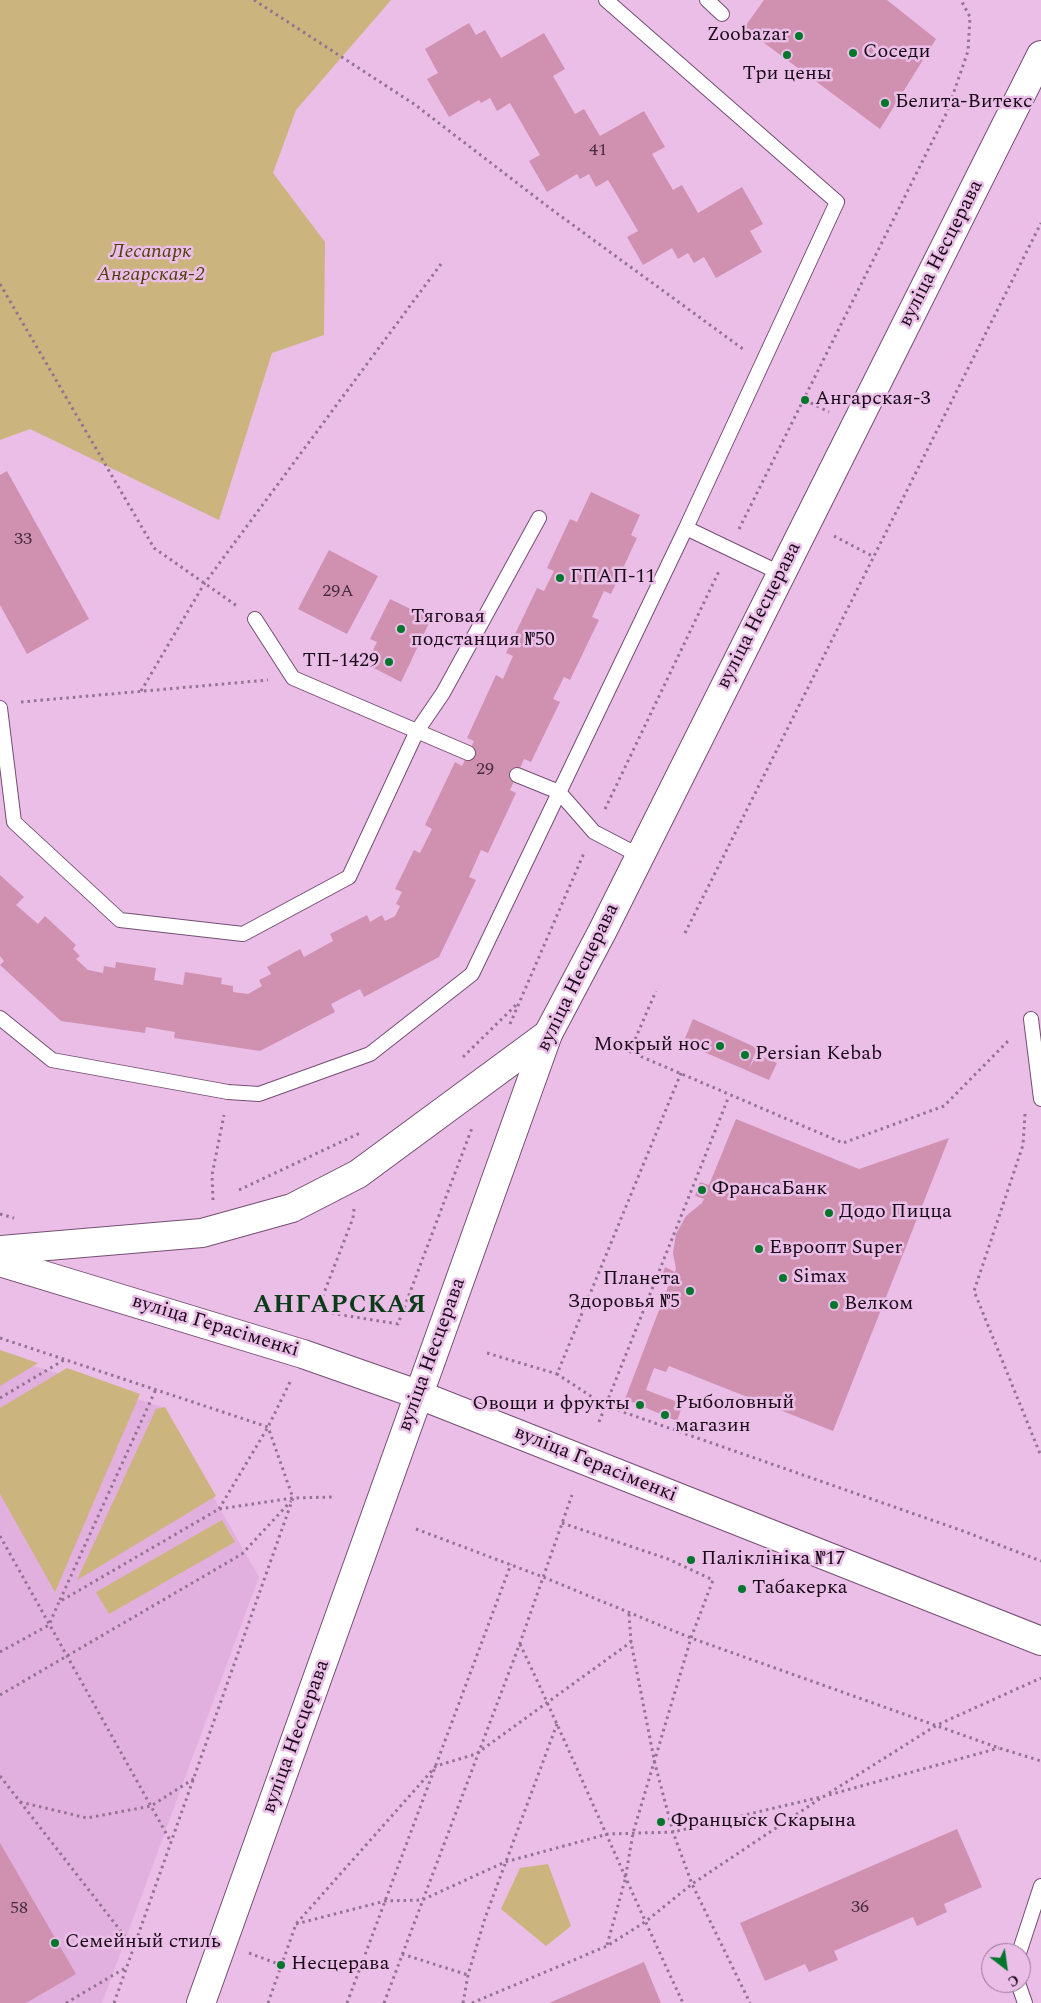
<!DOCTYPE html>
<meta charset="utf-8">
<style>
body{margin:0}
#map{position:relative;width:1041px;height:2003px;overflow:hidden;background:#eabee7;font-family:Spectral,serif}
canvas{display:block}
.north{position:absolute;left:981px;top:1943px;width:50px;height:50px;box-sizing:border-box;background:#eabee7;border:1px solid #967694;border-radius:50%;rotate:150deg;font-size:14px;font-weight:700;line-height:20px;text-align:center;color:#190a18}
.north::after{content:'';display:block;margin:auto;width:18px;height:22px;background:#00762c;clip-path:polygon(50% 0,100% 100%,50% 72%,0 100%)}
</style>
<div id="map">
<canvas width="1041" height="2003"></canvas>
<div class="north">С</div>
</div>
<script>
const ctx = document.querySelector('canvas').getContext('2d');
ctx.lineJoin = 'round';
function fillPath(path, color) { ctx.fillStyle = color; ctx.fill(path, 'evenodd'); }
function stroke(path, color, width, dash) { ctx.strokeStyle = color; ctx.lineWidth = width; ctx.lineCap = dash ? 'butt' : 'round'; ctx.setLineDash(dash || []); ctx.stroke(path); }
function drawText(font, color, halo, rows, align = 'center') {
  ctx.font = font + ' Spectral,serif'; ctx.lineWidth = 5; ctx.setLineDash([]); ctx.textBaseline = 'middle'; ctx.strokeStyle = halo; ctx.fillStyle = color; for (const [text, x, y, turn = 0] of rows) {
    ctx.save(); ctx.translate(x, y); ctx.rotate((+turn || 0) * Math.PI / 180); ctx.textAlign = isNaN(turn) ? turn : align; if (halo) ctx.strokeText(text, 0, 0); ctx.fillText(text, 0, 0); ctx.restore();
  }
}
fillPath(new Path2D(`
 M0,1355L162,1407L259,1577L102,2003H0Z`), '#e1b0df');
fillPath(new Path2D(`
 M0,0H391L296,110L273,173L325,242L324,335L272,353L219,520L30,429L0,440Z
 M0,1350L38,1363L0,1386Z
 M67,1368L140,1394L55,1592L0,1494V1408Z
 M165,1407L216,1496L77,1580L156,1409Z
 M222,1520L235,1542L109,1614L96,1592Z
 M548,1864L571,1926L546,1946L501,1909L520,1868Z`), '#cbb47d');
fillPath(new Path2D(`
 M764,0H887L936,39L880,129L744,28Z
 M469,23L476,35L485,30L501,58L544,33L565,69L553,76L575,114L584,109L600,136L644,111L665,147L652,154L673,190L682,185L698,213L742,187L763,224L750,231L762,252L716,278L704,257L694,263L688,253L678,259L672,248L643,265L627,237L638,231L608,180L596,187L589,174L580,179L577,174L547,192L529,161L540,155L510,103L497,111L490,98L481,103L479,100L449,117L427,79L438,73L425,49Z
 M7,471L89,619L27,654L0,605V475Z
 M591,492L640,515L631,535L637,538L611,594L604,591L592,617L599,620L570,680L564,677L553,699L560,702L531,762L524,759L510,790L516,793L488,853L481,850L469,877L476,880L439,957L364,997L360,989L331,1004L335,1012L260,1051L174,1038L175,1032L146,1027L145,1033L61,1021L0,965L4,961L0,956V875L24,897L16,905L38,924L45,916L76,945L73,949L80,956L76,959L88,970L103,973L104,966L115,968L116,962L156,968L154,980L183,985L185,972L222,978L221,984L233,986V992L248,994L262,986L259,980L271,974L267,967L300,949L304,957L333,941L330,934L367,915L370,922L382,915L385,921L395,916L400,906L396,904L402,892L395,889L414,850L420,853L432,829L425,825L455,762L462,766L474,741L467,738L496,675L503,679L513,656L506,653L537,588L544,591L554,571L547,568L570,519L577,522Z
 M329,550L378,576L347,634L298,609Z
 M390,599L431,619L401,682L366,664L377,642L370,639Z
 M693,1019L757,1048L749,1069L757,1054L777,1063L769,1080L683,1043Z
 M736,1119L859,1169L949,1138L833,1431L669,1366L666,1372L654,1368L646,1390L683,1404L677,1421L625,1399L669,1284L660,1281L665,1267L675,1272L676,1269L673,1253L676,1234L686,1216L702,1203L704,1199L695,1196L700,1182L709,1185Z
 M957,1829L982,1887L944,1904L947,1912L917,1926L913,1917L834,1951L838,1960L809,1972L805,1964L765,1981L740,1923Z
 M0,1843L76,1974L26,2003H0Z
 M644,1962L661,2003H549Z`), '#d091b1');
const service = new Path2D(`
 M606,0L837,202L686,528L782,574
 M707,0L722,14
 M255,619L293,678L468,753
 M0,708L14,822L120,920L243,934L349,877L417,731L443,693L539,518
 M517,775L559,792L594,832L640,856
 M0,1018L52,1060L228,1092L259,1094L370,1054L472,974L686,528
 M1031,1019L1041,1099
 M1019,1953L1041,1886
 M1018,1983L1025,2003`);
const tertiary = new Path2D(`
 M0,1250L202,1233L292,1208L358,1174L548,1034
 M0,1262L303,1354L417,1394L1041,1641`);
const secondary = new Path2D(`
 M201,2003L548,1034L602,932L1041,55`);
stroke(service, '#754f73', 16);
stroke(tertiary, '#754f73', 30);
stroke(secondary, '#754f73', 30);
stroke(new Path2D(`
 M254,0L414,104L551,209L743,349
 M0,284L154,548L237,606
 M805,400L829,412
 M739,529L947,112L968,51L970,17L961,0
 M834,536L874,557
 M141,691L204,584L441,264
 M21,702L268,680
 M605,809L720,569
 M685,933L1041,223
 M510,1024L584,853
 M593,1036L843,1143L944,1106L1010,1039
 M630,1051L656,991
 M463,1057L516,1005
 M681,1073L557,1374L606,1406L963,1531L1041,1561
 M1025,1114L1023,1145L974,1291L1041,1456
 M239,1190L362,1132
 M213,1200L212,1175L224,1115
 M354,1209L353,1218L317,1311L398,1324L472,1128
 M0,1214L14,1218
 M0,1338L268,1427
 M487,1353L557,1374
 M0,1398L64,1360
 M599,1422L729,1096
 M219,1509L268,1427L291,1380
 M562,1523L668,1559L713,1580L691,1638L633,1833L625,1880L607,1945
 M416,1529L543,1577L691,1638L999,1748L1041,1761
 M0,1536L171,1842
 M60,1600L156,1389
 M629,1614L631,1642L655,1764L673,1832L692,1884L750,2003
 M520,1644C576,1763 627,1884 683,2003
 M0,1652L49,1625L59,1602L219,1509L293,1498L332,1497
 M0,1695L242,1554L291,1501
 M0,1776L134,1948
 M829,1793L937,1725L1041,1678
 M20,1802L87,1818L151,1806L195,1778
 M296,1924L385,1901L422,1900L505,1862L608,1834L673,1832L825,1796L999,1748
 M249,1953L281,1965
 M402,1954L468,1975
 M66,2003L127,1967
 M114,2003L293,1498L268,1427
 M268,2003L296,1924L436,1766L476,1754L631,1642
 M347,2003L511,1564
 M384,2003L520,1643L572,1495
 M463,2003L468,1975L485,1918L557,1724
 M472,2003L607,1946L645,1922L692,1884L821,1798`), '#937391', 3, [2.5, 4]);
stroke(service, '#fff', 14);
stroke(tertiary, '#fff', 28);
stroke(secondary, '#fff', 28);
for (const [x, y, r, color] of [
 [799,36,5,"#00762c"],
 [853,53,5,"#00762c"],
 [787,55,5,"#00762c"],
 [885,103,5,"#00762c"],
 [805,400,5,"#00762c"],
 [560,578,5,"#00762c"],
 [401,629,5,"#00762c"],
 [389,662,5,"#00762c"],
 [720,1046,5,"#00762c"],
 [745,1055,5,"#00762c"],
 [702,1190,5,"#00762c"],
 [829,1213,5,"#00762c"],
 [759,1249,5,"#00762c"],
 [783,1278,5,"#00762c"],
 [690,1291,5,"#00762c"],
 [834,1305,5,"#00762c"],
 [640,1405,5,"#00762c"],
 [665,1415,5,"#00762c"],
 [691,1560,5,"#00762c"],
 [742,1589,5,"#00762c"],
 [661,1822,5,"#00762c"],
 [55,1943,5,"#00762c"],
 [281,1965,5,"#00762c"]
]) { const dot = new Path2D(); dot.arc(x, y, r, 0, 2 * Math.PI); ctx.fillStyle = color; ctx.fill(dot); stroke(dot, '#eabee7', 2); }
drawText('18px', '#472c3e', null, [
 ["41",598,151],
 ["33",23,540],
 ["29А",338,592],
 ["29",485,770],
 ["36",860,1908],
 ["58",19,1909]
]);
drawText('20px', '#190a18', '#eabee7', [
 ["Zoobazar",789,36,"right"],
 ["Соседи",863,53],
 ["Три цены",787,75,"center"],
 ["Белита-Витекс",895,103],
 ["Ангарская-3",815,400],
 ["ГПАП-11",570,578],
 ["Тяговая",411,618],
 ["подстанция №50",411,641],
 ["ТП-1429",379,662,"right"],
 ["Мокрый нос",710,1046,"right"],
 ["Persian Kebab",755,1055],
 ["ФрансаБанк",712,1190],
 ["Додо Пицца",839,1213],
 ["Евроопт Super",769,1249],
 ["Simax",793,1278],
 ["Планета",680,1280,"right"],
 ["Здоровья №5",680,1303,"right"],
 ["Велком",844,1305],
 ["Рыболовный",675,1404],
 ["магазин",675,1427],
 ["Овощи и фрукты",630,1405,"right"],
 ["Паліклініка №17",701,1560],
 ["Табакерка",752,1589],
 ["Францыск Скарына",671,1822],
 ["Семейный стиль",65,1943],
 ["Несцерава",291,1965]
], 'left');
drawText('italic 20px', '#503e0b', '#eabee7', [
 ["Лесапарк",151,253],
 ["Ангарская-2",151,276]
]);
drawText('20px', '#190a18', '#eabee7', [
 ["вуліца Несцерава",942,254,-63],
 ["вуліца Несцерава",760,616,-63],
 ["вуліца Несцерава",579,978,-64],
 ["вуліца Герасіменкі",215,1327,17],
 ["вуліца Несцерава",433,1355,-70],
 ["вуліца Герасіменкі",595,1465,22],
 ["вуліца Несцерава",297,1737,-70]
]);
ctx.letterSpacing = '1px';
drawText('bold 25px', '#0b3c18', '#eabee7', [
 ["АНГАРСКАЯ",340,1307]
]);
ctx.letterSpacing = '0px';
</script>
